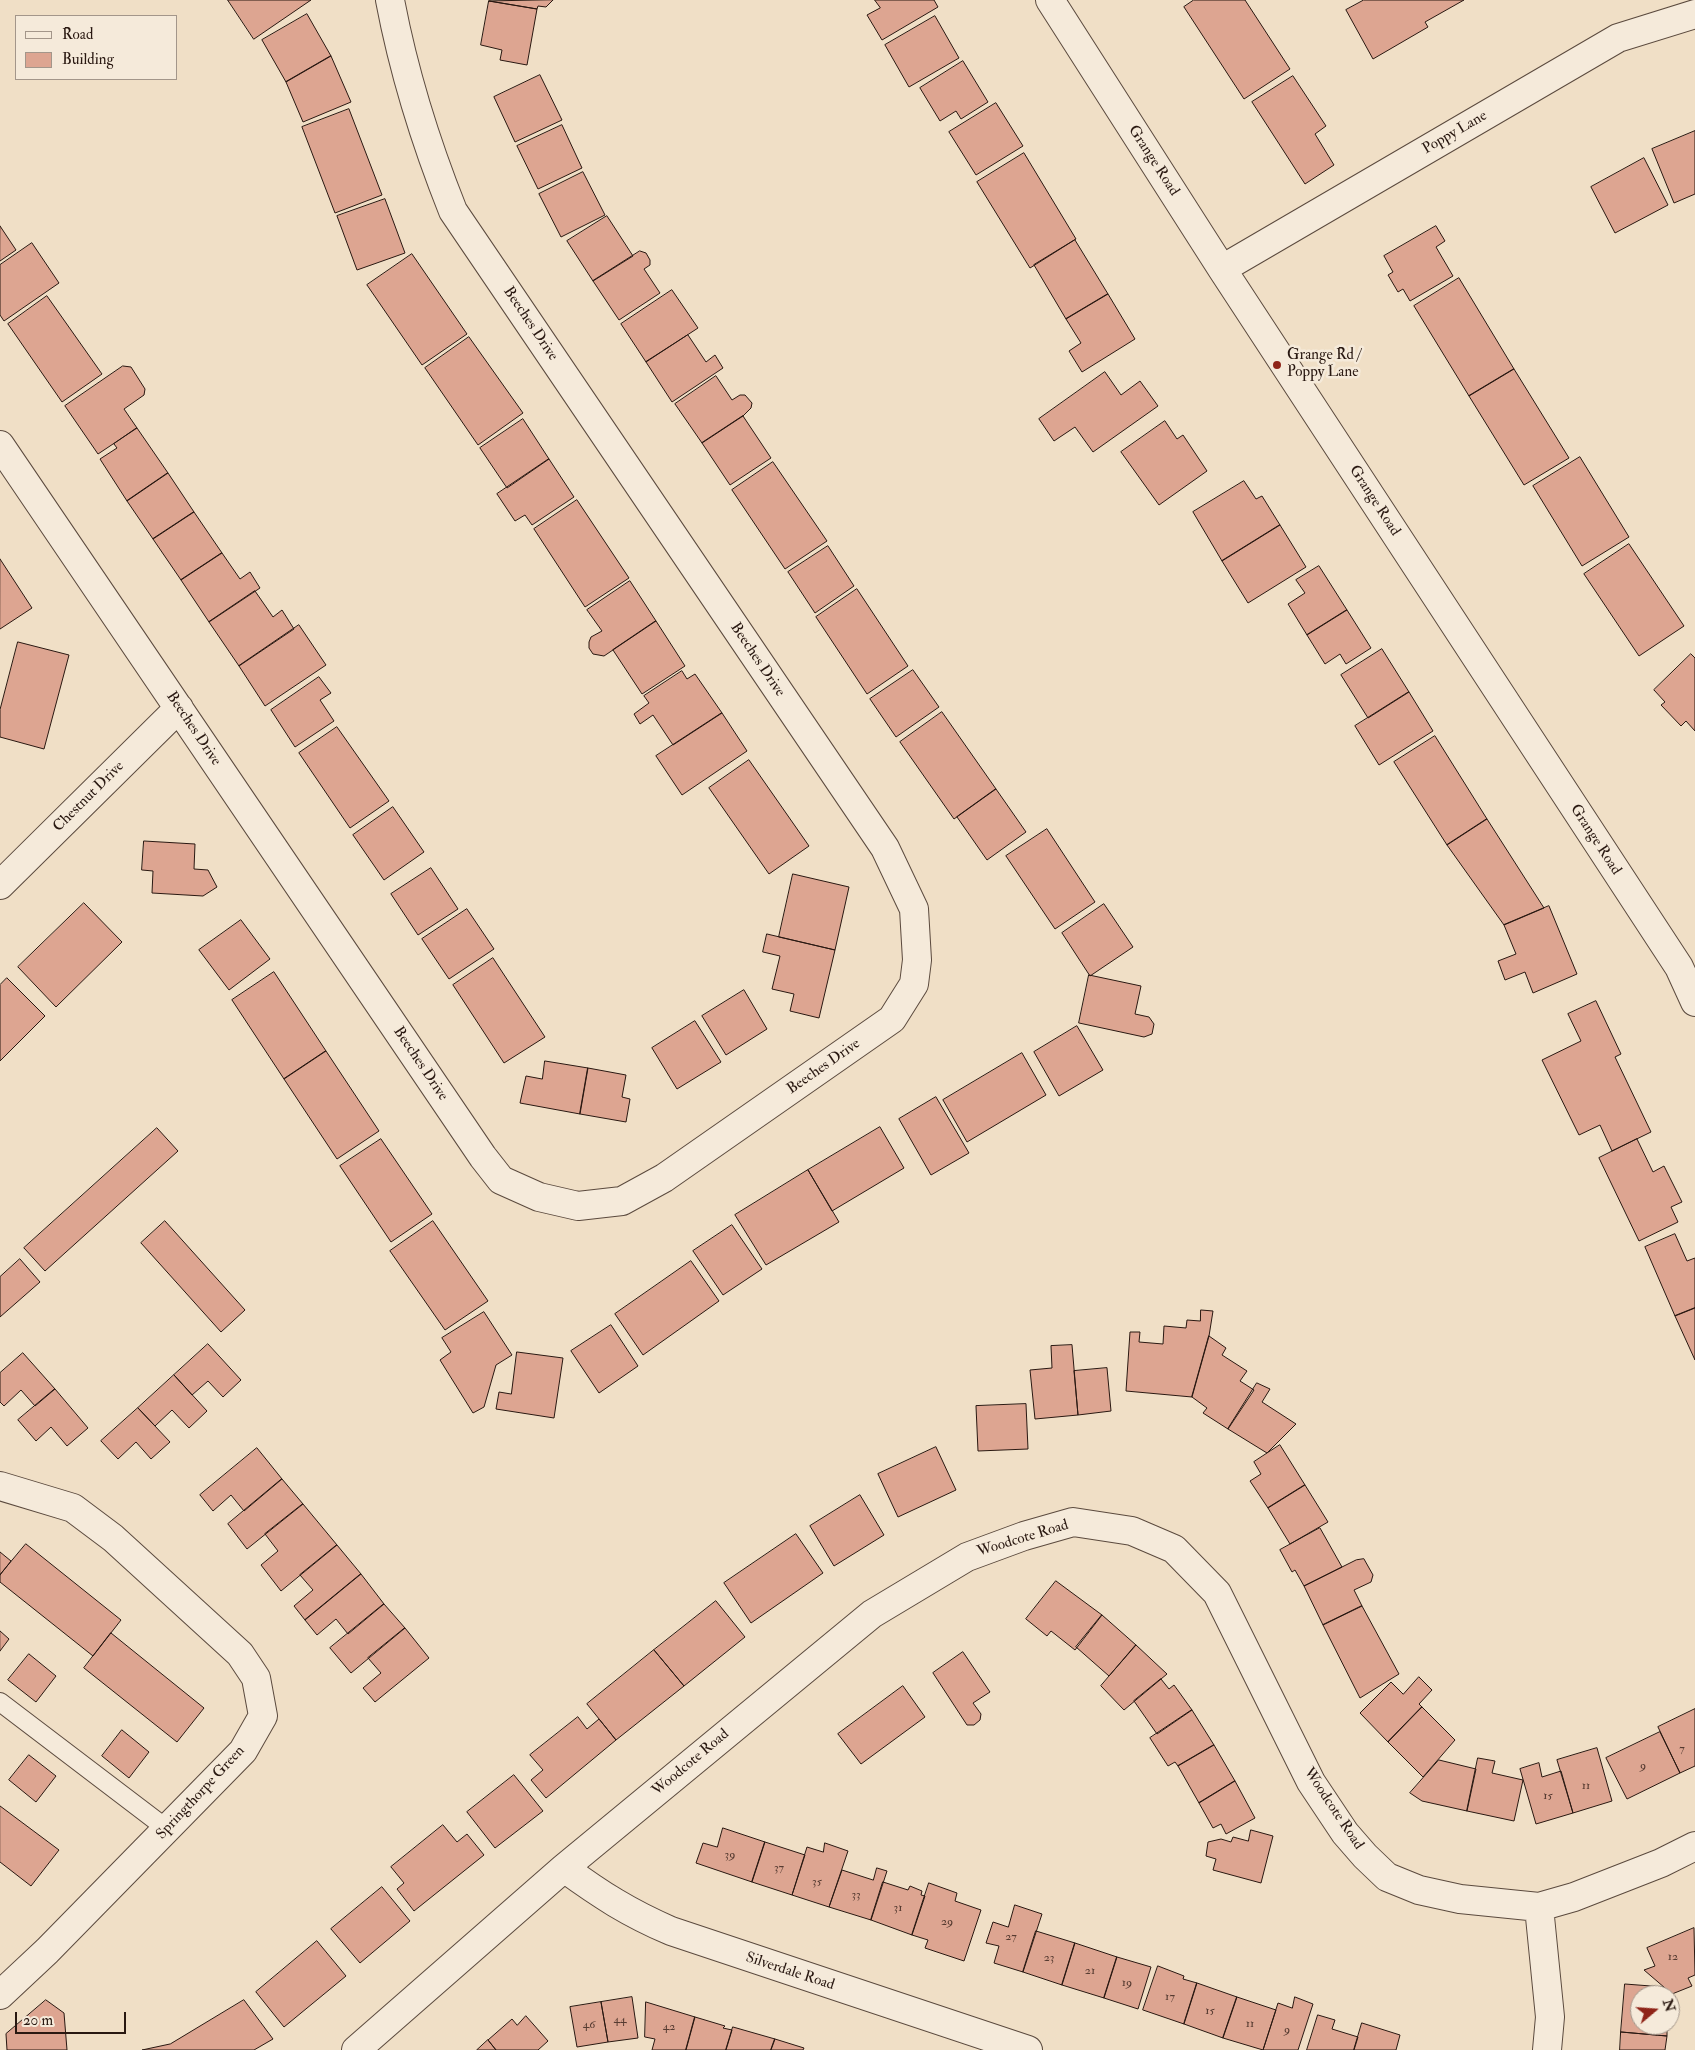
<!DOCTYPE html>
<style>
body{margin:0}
#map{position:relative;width:1695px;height:2050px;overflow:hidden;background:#f0dfc6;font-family:"IM FELL Double Pica",serif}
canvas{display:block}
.legend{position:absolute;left:15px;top:15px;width:162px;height:65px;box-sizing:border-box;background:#f5eada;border:1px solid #a3968a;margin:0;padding:6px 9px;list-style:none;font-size:15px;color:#291811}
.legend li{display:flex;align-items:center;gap:10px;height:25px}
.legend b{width:25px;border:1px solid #a3968a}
.north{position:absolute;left:1630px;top:1985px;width:50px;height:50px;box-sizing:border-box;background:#f5eada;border:1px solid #a3968a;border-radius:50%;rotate:72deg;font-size:14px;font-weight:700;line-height:20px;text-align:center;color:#291811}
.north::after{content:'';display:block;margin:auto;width:18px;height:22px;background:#8f2418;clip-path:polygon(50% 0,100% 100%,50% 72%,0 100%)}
.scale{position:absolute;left:15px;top:2012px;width:111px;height:22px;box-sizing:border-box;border:2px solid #291811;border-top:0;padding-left:6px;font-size:15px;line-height:18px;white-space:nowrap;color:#291811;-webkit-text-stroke:4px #f5eada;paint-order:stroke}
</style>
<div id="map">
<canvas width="1695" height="2050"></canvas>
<ul class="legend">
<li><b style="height:6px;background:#f5eada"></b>Road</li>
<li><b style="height:14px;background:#dda591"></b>Building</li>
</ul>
<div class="north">N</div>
<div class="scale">20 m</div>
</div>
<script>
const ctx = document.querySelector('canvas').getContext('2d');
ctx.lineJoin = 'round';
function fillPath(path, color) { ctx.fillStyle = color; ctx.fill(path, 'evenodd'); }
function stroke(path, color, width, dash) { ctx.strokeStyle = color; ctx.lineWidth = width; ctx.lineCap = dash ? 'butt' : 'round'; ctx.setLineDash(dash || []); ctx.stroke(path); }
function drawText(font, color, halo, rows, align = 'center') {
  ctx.font = font + ' "IM FELL Double Pica",serif'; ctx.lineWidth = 5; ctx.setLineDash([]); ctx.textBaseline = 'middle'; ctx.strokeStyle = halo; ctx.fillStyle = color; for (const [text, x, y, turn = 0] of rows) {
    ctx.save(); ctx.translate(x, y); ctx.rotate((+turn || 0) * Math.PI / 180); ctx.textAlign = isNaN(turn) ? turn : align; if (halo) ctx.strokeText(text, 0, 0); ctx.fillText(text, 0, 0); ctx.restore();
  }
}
const building = new Path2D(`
 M228,0H311L254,39Z
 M553,0L546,7L538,6L537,9L489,1Z
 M875,0H934L938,7L882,40L867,15L880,8Z
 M1194,0H1245L1290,69L1244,99L1184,7Z
 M1364,0H1464L1425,22L1428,27L1373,59L1346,10Z
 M489,1L537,9L527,65L500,60L502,50L481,45Z
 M307,14L331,56L286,82L262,40Z
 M935,16L959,58L909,87L885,45Z
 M331,56L351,102L303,122L286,82Z
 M963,61L988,102L961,119L956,111L940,121L920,88Z
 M540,75L562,120L515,142L494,97Z
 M1293,76L1326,126L1315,134L1334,165L1305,184L1252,102Z
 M996,103L1023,146L976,175L949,132Z
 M349,109L382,195L335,213L302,127Z
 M562,125L582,168L538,189L517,146Z
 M1695,131V194L1674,203L1652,149Z
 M1024,153L1076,239L1030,268L977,182Z
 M1644,158L1668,205L1615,233L1591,187Z
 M583,172L605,215L561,237L539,194Z
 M385,199L405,253L357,270L337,216Z
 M607,216L633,256L593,281L567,241Z
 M0,226L16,250L0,261Z
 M1436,226L1445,241L1436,247L1453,276L1410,301L1403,289L1398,292L1388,275L1393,272L1384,256Z
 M1075,240L1108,294L1066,319L1034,265Z
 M32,243L59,283L4,321L0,315V265Z
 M640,251L646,253L650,260V265L644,269L660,293L619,320L593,281Z
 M412,254L467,334L422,365L367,285Z
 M1459,278L1514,369L1469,396L1414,306Z
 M672,290L698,328L646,362L621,324Z
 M1108,294L1135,339L1082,372L1069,351L1081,343L1066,319Z
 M47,296L102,374L62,402L8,324Z
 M688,335L706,362L715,355L723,368L672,402L646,362Z
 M469,337L523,413L478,445L425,368Z
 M123,366L131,367L145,389L144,395L124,409L137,428L98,454L65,406Z
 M1514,369L1569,458L1524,485L1469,396Z
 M1105,372L1121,395L1140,381L1158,406L1093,452L1075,427L1054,441L1039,419Z
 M716,376L732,400L740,395H745L752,403L751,408L743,416L702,443L675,404Z
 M743,416L771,458L730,485L702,443Z
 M523,419L549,459L507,488L480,448Z
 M1165,421L1177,439L1183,435L1207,471L1159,505L1121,452Z
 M137,428L168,473L127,501L100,459L117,448L114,444Z
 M1580,457L1629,537L1582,566L1533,486Z
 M549,459L574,497L532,525L525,515L515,521L497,494Z
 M773,462L827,541L785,569L732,490Z
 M168,473L194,512L153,539L127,501Z
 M1244,481L1256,499L1262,496L1280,525L1222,561L1193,512Z
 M577,500L629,578L585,607L534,529Z
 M194,512L222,553L181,580L153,539Z
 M1280,525L1306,567L1248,603L1222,561Z
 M1629,544L1684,626L1639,656L1584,574Z
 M828,546L854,586L815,613L788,572Z
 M222,553L240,579L250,572L260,588L209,622L181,580Z
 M0,559L32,608L0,629Z
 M1319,566L1347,610L1307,635L1288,604L1305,593L1296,580Z
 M630,581L656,621L604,656L593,654L589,648V642L591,637L602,631L587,610Z
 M857,589L908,666L867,694L816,617Z
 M255,591L273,617L282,610L294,629L239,666L209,622Z
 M1347,610L1371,648L1346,664L1340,654L1325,664L1307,635Z
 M656,621L685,666L642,694L613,650Z
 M299,625L326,665L265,706L239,666Z
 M18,642L69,655L44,749L0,737V710Z
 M1382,649L1409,692L1368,718L1341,675Z
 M1691,654L1695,658V731L1686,721L1681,726L1661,705L1665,702L1654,690Z
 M913,670L939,707L896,737L870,699Z
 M682,671L687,679L695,674L722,713L673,745L653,715L640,724L634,714L649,703L644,696Z
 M319,677L331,693L320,700L334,721L295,747L271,710Z
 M1409,692L1433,731L1379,765L1355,726Z
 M942,712L996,789L954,819L900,742Z
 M722,713L747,751L682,795L656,756Z
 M337,727L389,801L350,828L299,753Z
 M1435,736L1487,819L1447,845L1394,762Z
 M749,760L809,846L769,874L709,788Z
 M996,789L1026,832L987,860L957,817Z
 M393,807L424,852L384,880L353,835Z
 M1487,819L1544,908L1504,925L1447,845Z
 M1047,829L1095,902L1055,929L1006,856Z
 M144,841L195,844L194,869L208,870L217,887L203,896L152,893L153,871L142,870Z
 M431,868L458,909L418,935L391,894Z
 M793,874L849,887L835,950L779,937Z
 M84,903L122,942L56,1007L18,967Z
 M1104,904L1133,947L1090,976L1062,933Z
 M1549,906L1577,974L1533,993L1525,972L1505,980L1498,961L1516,954L1504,925Z
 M467,909L494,949L449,979L422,939Z
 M241,920L270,959L229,990L199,950Z
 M767,934L835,950L819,1018L790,1011L794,994L772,989L780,956L763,952Z
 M493,958L545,1037L504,1063L453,985Z
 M274,972L326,1051L284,1079L232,1000Z
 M1089,975L1141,986L1135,1014L1149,1017L1154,1024L1152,1034L1144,1037L1079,1023Z
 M7,978L45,1016L0,1061V985Z
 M744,990L767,1029L726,1055L702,1016Z
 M1596,1001L1621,1054L1615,1057L1651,1132L1612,1151L1600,1125L1579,1135L1542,1060L1581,1041L1568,1014Z
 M695,1021L721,1062L677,1089L652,1048Z
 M1077,1026L1103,1070L1059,1096L1034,1052Z
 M326,1051L379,1131L337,1159L284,1079Z
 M1022,1053L1046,1095L967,1142L943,1100Z
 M545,1061L588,1068L580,1114L520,1103L526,1076L542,1079Z
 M588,1068L626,1075L622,1097L630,1099L626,1122L580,1114Z
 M936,1097L969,1153L931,1175L899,1119Z
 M880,1127L904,1168L832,1211L808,1170Z
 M157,1128L178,1151L45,1271L24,1248Z
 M381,1139L432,1214L391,1242L340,1166Z
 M1637,1139L1653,1172L1664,1166L1682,1202L1671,1207L1678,1222L1639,1241L1599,1158Z
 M808,1170L839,1222L766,1265L735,1215Z
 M165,1221L245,1310L221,1332L141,1243Z
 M433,1221L488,1301L445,1330L390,1251Z
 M732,1225L762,1269L723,1295L693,1251Z
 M1675,1234L1687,1261L1695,1258V1308L1675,1316L1645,1247Z
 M20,1259L40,1282L0,1317V1277Z
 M691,1261L719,1301L643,1355L615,1314Z
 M1695,1308V1360L1675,1316Z
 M1201,1310L1213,1311L1209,1336L1192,1397L1126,1391L1130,1332H1140L1139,1342L1163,1344L1164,1326L1186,1328L1187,1320L1200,1321Z
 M484,1312L512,1355L496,1365L484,1407L473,1413L440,1360L451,1352L442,1338Z
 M611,1325L638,1366L599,1393L571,1351Z
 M1209,1336L1226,1348L1222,1355L1247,1371L1240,1381L1254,1390L1228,1429L1203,1413L1207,1408L1192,1397Z
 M208,1344L241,1380L223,1397L208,1381L192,1395L174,1375Z
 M1072,1345L1078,1415L1035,1419L1030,1370L1052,1368L1051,1346Z
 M517,1352L563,1358L554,1418L496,1409L499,1392L511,1394Z
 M23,1353L55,1389L35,1406L21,1390L4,1406L0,1402V1373Z
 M1107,1368L1111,1411L1078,1415L1074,1371Z
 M174,1375L207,1411L189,1428L172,1410L155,1426L138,1408Z
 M1257,1383L1270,1389L1262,1402L1296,1424L1267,1453L1228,1429Z
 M55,1389L88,1428L67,1446L51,1427L36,1441L18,1420Z
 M1026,1404L1028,1449L978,1451L976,1406Z
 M138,1408L170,1442L151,1459L136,1442L118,1459L101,1441Z
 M1280,1445L1305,1485L1268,1508L1250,1481L1261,1474L1254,1462Z
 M936,1447L956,1490L898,1517L878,1474Z
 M257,1448L282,1479L244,1511L231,1495L213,1511L200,1495Z
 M282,1479L303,1504L247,1549L228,1524Z
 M1305,1485L1328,1522L1290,1544L1268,1508Z
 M860,1495L884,1535L834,1566L810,1526Z
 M303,1504L337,1545L281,1591L261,1565L278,1551L265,1534Z
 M1320,1528L1342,1567L1304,1586L1295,1570L1292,1572L1280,1550Z
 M796,1534L823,1573L751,1623L724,1583Z
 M26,1544L121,1620L93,1656L0,1582V1575Z
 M337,1545L361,1574L305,1620L294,1606L313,1590L300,1575Z
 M0,1552L11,1561L0,1575Z
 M1364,1559L1373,1575L1371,1582L1354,1590L1362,1606L1323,1625L1304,1586L1356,1560Z
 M361,1574L384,1604L348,1634L336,1619L317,1635L305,1620Z
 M1056,1581L1102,1615L1075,1650L1051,1631L1047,1636L1026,1619Z
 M716,1601L745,1637L684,1686L654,1650Z
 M384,1604L405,1628L351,1673L330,1648Z
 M1362,1606L1399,1674L1360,1698L1323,1625Z
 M1102,1615L1136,1645L1109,1676L1076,1647Z
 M405,1628L429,1658L375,1702L363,1688L381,1673L368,1658Z
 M0,1631L9,1639L0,1651Z
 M111,1633L204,1708L177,1742L84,1668Z
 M1136,1645L1167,1674L1124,1710L1101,1686Z
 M654,1650L684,1686L616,1740L587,1704Z
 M963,1652L990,1692L973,1703L981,1714L980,1720L974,1725H967L933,1673Z
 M29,1654L56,1676L36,1702L8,1680Z
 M1419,1677L1432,1690L1419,1704L1422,1707L1388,1742L1360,1713L1391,1682L1403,1694Z
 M1161,1679L1169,1689L1174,1685L1192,1710L1157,1734L1134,1701Z
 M903,1686L925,1717L861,1764L838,1734Z
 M1422,1707L1455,1740L1423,1777L1388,1742Z
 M1695,1709V1766L1680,1773L1658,1727Z
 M1192,1710L1214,1745L1178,1766L1175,1762L1168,1766L1150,1738Z
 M578,1717L587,1729L599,1719L616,1740L546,1798L531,1780L543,1770L530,1755Z
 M122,1730L149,1752L129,1778L102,1756Z
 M1660,1732L1680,1773L1627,1799L1606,1758Z
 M1214,1745L1235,1781L1199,1803L1178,1766Z
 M1597,1748L1612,1801L1573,1813L1557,1760Z
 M29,1755L56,1776L36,1802L9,1780Z
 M1478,1758L1495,1761L1492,1773L1523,1780L1514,1821L1467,1811Z
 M1439,1760L1476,1769L1467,1811L1422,1801L1410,1793Z
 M1539,1763L1542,1777L1561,1771L1573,1813L1536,1824L1520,1769Z
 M514,1775L543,1811L495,1848L467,1812Z
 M1235,1781L1255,1818L1226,1834L1221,1824L1213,1828L1199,1803Z
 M0,1806L59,1850L31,1886L0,1862Z
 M443,1825L457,1842L467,1834L484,1855L414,1911L397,1889L404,1883L391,1867Z
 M723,1828L765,1842L752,1882L696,1863L703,1843L717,1847Z
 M1251,1830L1273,1836L1261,1883L1213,1870L1216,1859L1206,1856L1208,1842L1221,1839L1231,1842L1233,1837L1248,1841Z
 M765,1842L805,1855L792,1895L752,1882Z
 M825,1843L848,1851L829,1907L792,1895L807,1847L823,1852Z
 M877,1868L887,1871L871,1920L829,1907L842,1870L873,1880Z
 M883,1882L908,1890L910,1886L922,1891L921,1895L925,1896L912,1935L871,1920Z
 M929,1883L957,1893L955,1901L981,1910L964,1961L925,1948L928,1940L912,1935Z
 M382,1887L410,1921L360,1963L331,1929Z
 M1015,1905L1042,1914L1023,1972L994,1963L999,1946L986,1943L993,1922L1008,1927Z
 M1694,1928L1695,1975L1688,1978L1692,1986L1672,1994L1644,1970L1655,1966L1647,1948Z
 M1036,1931L1075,1943L1062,1985L1023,1972Z
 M317,1941L346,1976L284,2027L256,1992Z
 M1075,1943L1117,1957L1104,1998L1062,1985Z
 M1117,1957L1151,1967L1138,2009L1104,1998Z
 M1158,1966L1184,1976L1183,1979L1197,1983L1184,2024L1143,2010Z
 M1197,1983L1237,1997L1223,2038L1184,2024Z
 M1625,1984L1664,1987V1995H1640V2025H1667V2036L1621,2032Z
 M632,1997L638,2038L608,2042L601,2002Z
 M1237,1997L1276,2010L1263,2050L1223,2038Z
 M1295,1997L1313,2004L1298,2050H1263L1278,2003L1292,2008Z
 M46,2000L64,2013L67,2050H7L6,2034Z
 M244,2000L273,2039L254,2050H142L170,2044Z
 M601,2002L608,2042L577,2047L570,2007Z
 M646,2002L695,2017L686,2050H652L655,2039L645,2037Z
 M1318,2015L1335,2020L1332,2029L1358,2037L1354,2050H1307Z
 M526,2016L548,2041L538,2050H496L488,2040L512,2019L517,2025Z
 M695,2017L725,2026L723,2028L732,2030L726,2050H686Z
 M1362,2023L1400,2035L1396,2050H1354Z
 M733,2027L775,2039L771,2050H726Z
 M1621,2032L1667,2036L1665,2050H1620Z
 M775,2039L804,2048L803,2050H771Z
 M488,2040L496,2050H477Z`);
fillPath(building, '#dda591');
stroke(building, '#291811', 1);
const service = new Path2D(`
 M0,1702L167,1829`);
const minor = new Path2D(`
 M1050,0L1222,269L1679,967L1695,1002
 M1222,269L1618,38L1695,14
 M0,445L483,1157L501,1180L539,1197L578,1206L622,1201L664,1178L892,1019L914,984L917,960L914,909L885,848L453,211C425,141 404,74 390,0
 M0,885L179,708
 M0,1486L73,1508L113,1538L240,1654L256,1678L263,1716L243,1751L47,1951L0,1995
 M564,1868C601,1895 629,1913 671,1931L1028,2050
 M1539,1907L1550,2017L1547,2050
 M356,2050L564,1868L872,1614L967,1557L1024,1536L1073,1522L1132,1531L1174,1549L1217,1593L1311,1782L1345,1833L1365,1856L1387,1877L1419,1890L1460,1899L1539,1907L1574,1897L1661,1863L1695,1846`);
stroke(service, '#5b4a3e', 20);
stroke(minor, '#5b4a3e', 30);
stroke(service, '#f5eada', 18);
stroke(minor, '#f5eada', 28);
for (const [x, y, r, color] of [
 [1277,365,5,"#8f2418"]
]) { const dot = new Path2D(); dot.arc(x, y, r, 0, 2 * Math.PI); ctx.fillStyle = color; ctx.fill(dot); stroke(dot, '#f5eada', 2); }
drawText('12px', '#563b31', null, [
 ["7",1682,1749],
 ["9",1643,1766],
 ["11",1586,1786],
 ["15",1548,1796],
 ["39",730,1855],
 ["37",779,1868],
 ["35",817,1882],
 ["33",856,1895],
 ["31",898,1908],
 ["29",947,1922],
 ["27",1011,1937],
 ["12",1673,1957],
 ["23",1049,1958],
 ["21",1090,1971],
 ["19",1127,1983],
 ["17",1170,1997],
 ["15",1210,2011],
 ["44",620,2020],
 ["11",1250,2024],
 ["46",589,2025],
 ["42",669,2027],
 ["9",1287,2030]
]);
drawText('15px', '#291811', '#f5eada', [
 ["Poppy Lane",1455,133,-30],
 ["Grange Road",1153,161,57],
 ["Beeches Drive",530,324,56],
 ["Grange Road",1374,501,57],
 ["Beeches Drive",757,660,56],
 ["Beeches Drive",193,729,56],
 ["Chestnut Drive",89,797,-45],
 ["Grange Road",1595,840,57],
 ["Beeches Drive",420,1064,56],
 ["Beeches Drive",824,1067,-35],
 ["Woodcote Road",1023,1539,-17],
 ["Woodcote Road",691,1763,-40],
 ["Springthorpe Green",201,1793,-47],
 ["Woodcote Road",1333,1809,56],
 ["Silverdale Road",790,1972,18]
]);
drawText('15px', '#291811', '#f5eada', [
 ["Grange Rd /",1287,356],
 ["Poppy Lane",1287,373]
], 'left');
</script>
